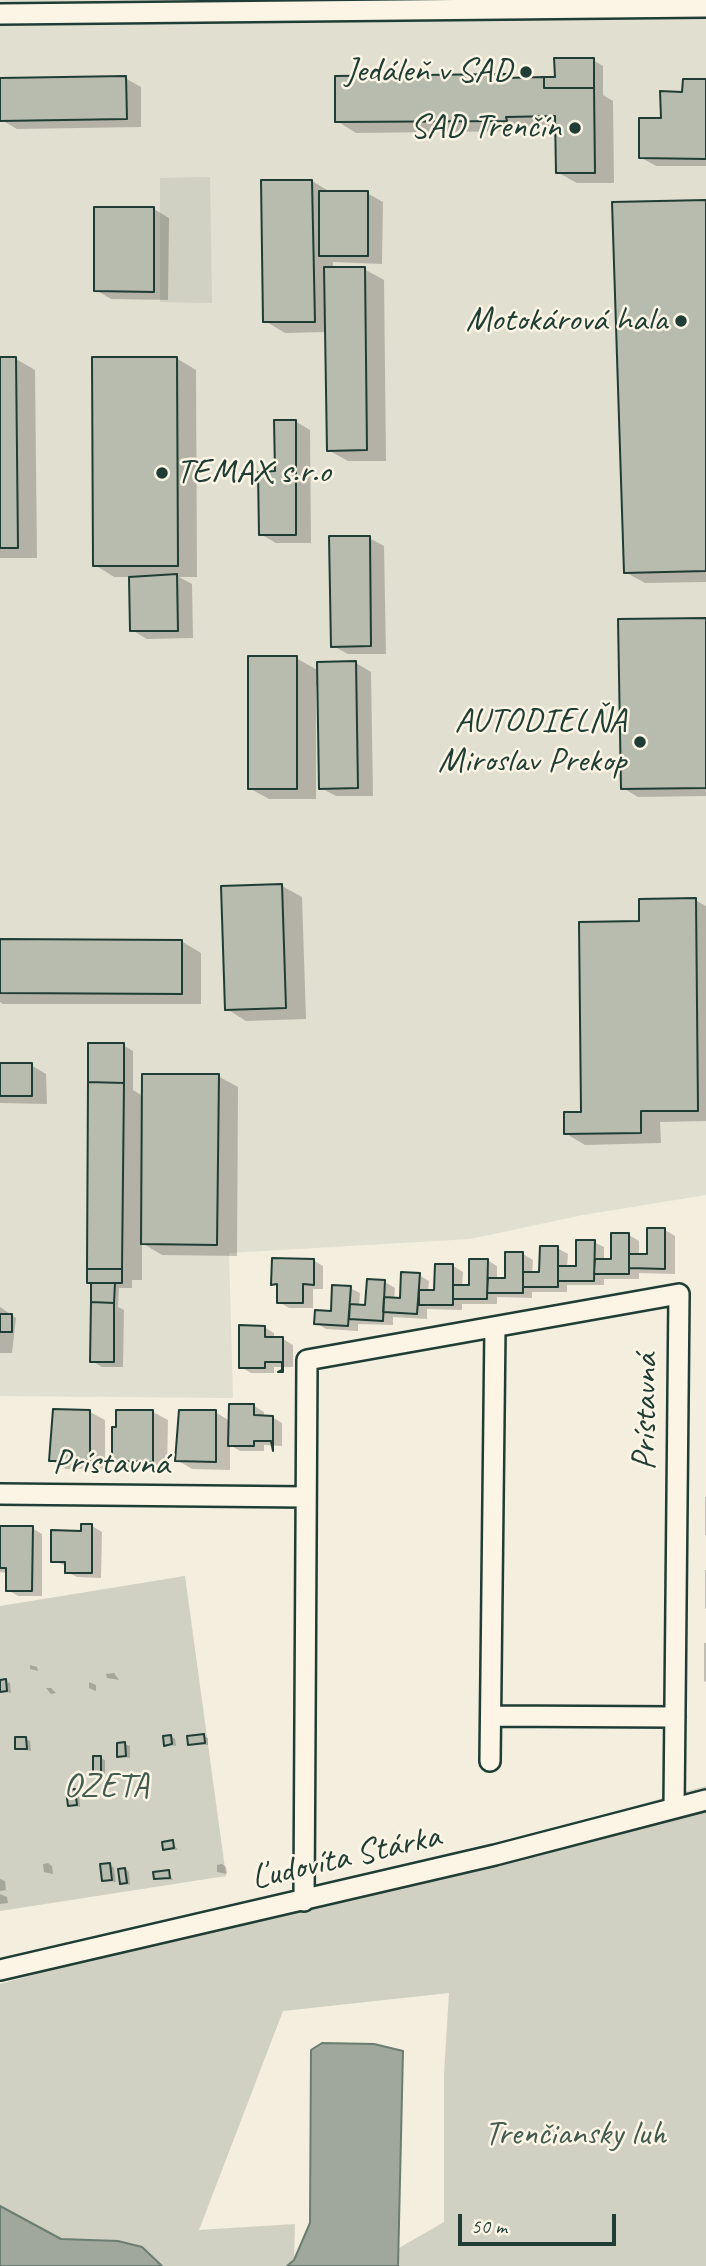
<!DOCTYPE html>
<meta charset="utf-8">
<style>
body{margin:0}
#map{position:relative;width:706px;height:2266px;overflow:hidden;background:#f3eede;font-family:Caveat,sans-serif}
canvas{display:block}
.scale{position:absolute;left:458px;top:2214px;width:158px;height:32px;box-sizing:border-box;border:4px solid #1f3d34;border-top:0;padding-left:9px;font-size:21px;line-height:24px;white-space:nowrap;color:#1f3d34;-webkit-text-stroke:5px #fcf5e5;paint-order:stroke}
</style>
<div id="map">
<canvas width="706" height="2266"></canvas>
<div class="scale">50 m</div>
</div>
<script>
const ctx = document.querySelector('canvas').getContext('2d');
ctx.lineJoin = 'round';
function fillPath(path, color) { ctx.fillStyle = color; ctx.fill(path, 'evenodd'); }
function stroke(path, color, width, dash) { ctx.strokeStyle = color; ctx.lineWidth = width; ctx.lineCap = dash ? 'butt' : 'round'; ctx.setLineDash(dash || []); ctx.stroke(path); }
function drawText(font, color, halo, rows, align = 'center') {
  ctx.font = font + ' Caveat,sans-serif'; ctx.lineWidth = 5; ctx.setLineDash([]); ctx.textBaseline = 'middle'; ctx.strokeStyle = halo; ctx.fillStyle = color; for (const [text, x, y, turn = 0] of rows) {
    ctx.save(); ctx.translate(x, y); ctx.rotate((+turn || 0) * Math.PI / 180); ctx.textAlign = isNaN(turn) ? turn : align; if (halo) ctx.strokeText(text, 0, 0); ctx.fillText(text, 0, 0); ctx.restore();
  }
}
fillPath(new Path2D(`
 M0,0H706V1195L583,1215L470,1239L229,1253L233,1398L0,1396Z`), '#e1dfd0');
fillPath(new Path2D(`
 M210,177L212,303L160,302V178Z
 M185,1576L226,1876L0,1911V1606Z
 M706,1786V2266H398L399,2248L444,2222V2073L449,1993L283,2011L199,2230L295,2224L294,2260L287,2266H162L142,2247L118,2241L61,2239L0,2206V1984Z`), '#d0d1c2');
const water = new Path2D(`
 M322,2043L374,2044L403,2051L398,2266H287L294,2260L310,2223L311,2050Z
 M0,2206L61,2239L118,2241L142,2247L162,2266H0Z`);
fillPath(water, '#a0a89b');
stroke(water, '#6c7d72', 2);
fillPath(new Path2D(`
 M257,0H451L262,3Z
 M593,60L603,66V95L613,101L614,183H577L557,172V127H525L526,131L356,133L337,121L506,76L512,80L556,79Z
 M125,78L141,87V127L17,129L0,119V86Z
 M706,81V166H656L640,157L662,120L684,93Z
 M312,181L332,193H367L383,202L382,264L333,262V269H364L384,280L386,461H348L328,450L327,332L285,333L265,321Z
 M706,201V582L645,583L625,572Z
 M154,209L169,218L168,300L111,299L96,290Z
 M176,358L196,370L197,577H179L192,584L193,638L147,639L132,630L131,577H114L95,565Z
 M0,359H16L35,370L37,558H0Z
 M295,421L310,430L311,543H276L260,534L276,473Z
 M369,538L384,546L386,654H348L333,646Z
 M706,619V796L638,797L623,788Z
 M296,658L319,671L356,663L371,672L373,796H336L321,788L319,686H316V799H269L249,788Z
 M282,886L302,897L306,1019L246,1021L227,1009Z
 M695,900L706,906V1121L660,1122L661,1143L585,1145L565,1133L583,1114L641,923Z
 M0,941H181L201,953V1004H3L0,1002Z
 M123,1045L133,1051V1090L143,1096L218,1076L238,1087L237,1256L162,1255L142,1243V1280H132V1288H119L118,1307L124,1310L123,1367H102L92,1361L93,1285L89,1282Z
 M0,1064L31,1065L46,1074L47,1104L0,1103Z
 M665,1230L675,1236V1274L639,1273V1279H604V1285H567V1292H532V1298L497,1297V1304H462V1310L427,1309V1319L393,1317V1325L358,1324V1331L326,1329L316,1323L333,1312L350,1288L360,1293L359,1306L367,1307L385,1282L395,1288L394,1300H401L419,1275L429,1281L428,1292H436L453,1266L463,1272L462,1286H471L487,1260L497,1266V1280H506L523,1254L533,1260L532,1274H541L557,1248L568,1254L567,1268L578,1267L594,1242L604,1247V1261H613L629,1235L639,1241V1255L649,1256Z
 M313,1260L323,1266V1289H313V1308H289L279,1302V1287L273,1283Z
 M0,1307L16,1318L12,1353H0Z
 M264,1327L274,1333V1339H283L293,1345V1367H274V1373H251L241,1367Z
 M254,1406L264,1412V1417H272L282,1423V1446L264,1445V1451H240L230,1445V1470L192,1469L177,1460V1429L215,1412L230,1421Z
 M90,1412L105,1420V1469H66L51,1460V1429Z
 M153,1412L168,1420L167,1469H129L114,1460Z
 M705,1497H706V1535H705Z
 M92,1526L102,1532L101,1578L77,1577L67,1572V1566L53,1561Z
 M0,1528H32L42,1534V1596H18L8,1590V1573L0,1572Z
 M705,1570H706V1609L705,1608Z
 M704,1643H706V1682L704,1681Z
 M30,1665L37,1667L38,1671L30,1669Z
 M114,1673L119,1680L107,1678L106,1674Z
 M0,1681L10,1683L11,1693L1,1691Z
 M89,1682L96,1685V1691L89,1688Z
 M46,1688H51L56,1693L51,1694Z
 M171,1736L175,1739L176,1746L166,1744Z
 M203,1736L208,1738V1745L190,1744Z
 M26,1739L30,1741L31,1751L17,1748Z
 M125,1744L130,1746V1758L119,1756Z
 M100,1758L105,1760V1774L94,1772Z
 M74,1791L79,1794L80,1807L70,1805Z
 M172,1842L178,1850L164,1849Z
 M48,1863L52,1866L53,1874L44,1872L43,1864Z
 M222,1864L226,1867L227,1874L217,1872V1865Z
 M110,1865L114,1868L116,1882L104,1880Z
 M125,1869L129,1872L130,1885L122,1883Z
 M168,1872L173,1880L156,1878Z
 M0,1879L5,1881L6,1890L0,1891Z
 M0,1894L7,1897L8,1903L0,1904Z`), '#0003');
const building = new Path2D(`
 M554,58H594V88H544V77H555Z
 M506,74V78L544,77V88H594L595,173H556L555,116L506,117L507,121L335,122V76Z
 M126,76L127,119L0,121V78Z
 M683,79H706V159L639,158V118H661L660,91L682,92Z
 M261,180H312L315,322H263Z
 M319,191H368V256H319Z
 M706,200V571L624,573L612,202Z
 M94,207H154V292L94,291Z
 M324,267H365L367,450L327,451Z
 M0,357H16L18,548H0Z
 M92,357H177L178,566H93Z
 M274,420H296V535H259L258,472L275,471Z
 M329,536H370L371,646L331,647Z
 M177,574L178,631H130L129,577Z
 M706,618V788L621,789L618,619Z
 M248,656H297V789H248Z
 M356,661L358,788L319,789L317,662Z
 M282,884L286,1008L225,1010L221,886Z
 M696,898L698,1111H641V1133L564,1134V1112H581L579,922L639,921V899Z
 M0,939L182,940V994L0,993Z
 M88,1043H124V1083L88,1082Z
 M0,1063H32V1096H0Z
 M142,1074H219L217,1245L141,1244Z
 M88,1082L124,1083L122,1269H87Z
 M647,1228H665V1269L629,1268V1254H647Z
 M611,1233H629V1274H594L595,1259H611Z
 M576,1240H595L594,1281H558V1266H576Z
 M540,1246H558V1287H523V1272H539Z
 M505,1252H523V1293H487L488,1278H505Z
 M272,1258L314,1259V1285L303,1284V1303H277V1284L271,1285Z
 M469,1259H488L487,1299H453V1285H469Z
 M435,1264H453V1305H419V1290H434Z
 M87,1269H122V1283H87Z
 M401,1272L420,1273L417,1314L383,1312L384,1297L400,1298Z
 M367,1279L385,1280L383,1321L349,1319L350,1304L365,1305Z
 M91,1283H115L114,1303L91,1302Z
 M332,1285L351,1286L348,1326L314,1324L315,1310L331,1311Z
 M91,1302L114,1303V1362H90Z
 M0,1314H12V1332H0Z
 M239,1325L265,1326V1337H283V1372H278L282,1370V1362H265V1368H239Z
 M229,1404H254V1415L273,1416V1451L271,1441H254V1446H228Z
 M53,1409L90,1410V1461H49Z
 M116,1410H153V1462L112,1461V1427H116Z
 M179,1410H216V1462L175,1461Z
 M81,1524H92V1573H65V1562H51V1530L81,1531Z
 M0,1526H33L32,1591H6V1568H0Z
 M6,1679L7,1691L0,1692V1680Z
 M204,1734L205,1743L188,1745L187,1736Z
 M171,1735L172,1744L164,1746L163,1736Z
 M15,1737H26L27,1749H15Z
 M125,1742L126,1756L117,1757V1743Z
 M93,1756H101V1773H93Z
 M75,1789L77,1805L68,1806L66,1790Z
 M173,1840L174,1848L163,1850L162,1842Z
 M110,1863L112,1880L102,1881L100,1864Z
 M125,1868L127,1883L120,1884L118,1869Z
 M169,1870L170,1878L154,1879L153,1872Z`);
fillPath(building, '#b8bcae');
stroke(building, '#1f3d34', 2);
const minor = new Path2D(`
 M0,14L706,7
 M0,1494L306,1497
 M491,1716L675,1717
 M490,1761L495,1327
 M304,1901L307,1360L679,1294L674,1808
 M0,1970L495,1855L706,1800`);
stroke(minor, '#1f3d34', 24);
stroke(minor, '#fcf5e5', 19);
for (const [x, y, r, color] of [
 [526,72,7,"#1f3d34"],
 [575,128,7,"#1f3d34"],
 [681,321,7,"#1f3d34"],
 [162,473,7,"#1f3d34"],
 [640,742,7,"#1f3d34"]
]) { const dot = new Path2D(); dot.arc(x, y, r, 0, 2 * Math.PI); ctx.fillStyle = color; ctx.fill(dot); stroke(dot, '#fcf5e5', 2.5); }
drawText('35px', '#1f3d34', '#fcf5e5', [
 ["Jedáleň v SAD",512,72],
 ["SAD Trenčín",561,128],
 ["Motokárová hala",667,321],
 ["TEMAX s.r.o",176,473,"left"],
 ["AUTODIELŇA",626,722],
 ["Miroslav Prekop",626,762]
], 'right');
drawText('35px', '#1f3d34', '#fcf5e5', [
 ["Prístavná",646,1412,-89],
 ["Prístavná",111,1464,1],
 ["Ľudovíta Stárka",346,1858,-13]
]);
drawText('35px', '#425b50', '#fcf5e5', [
 ["OZETA",106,1787],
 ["Trenčiansky luh",575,2135]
]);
</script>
